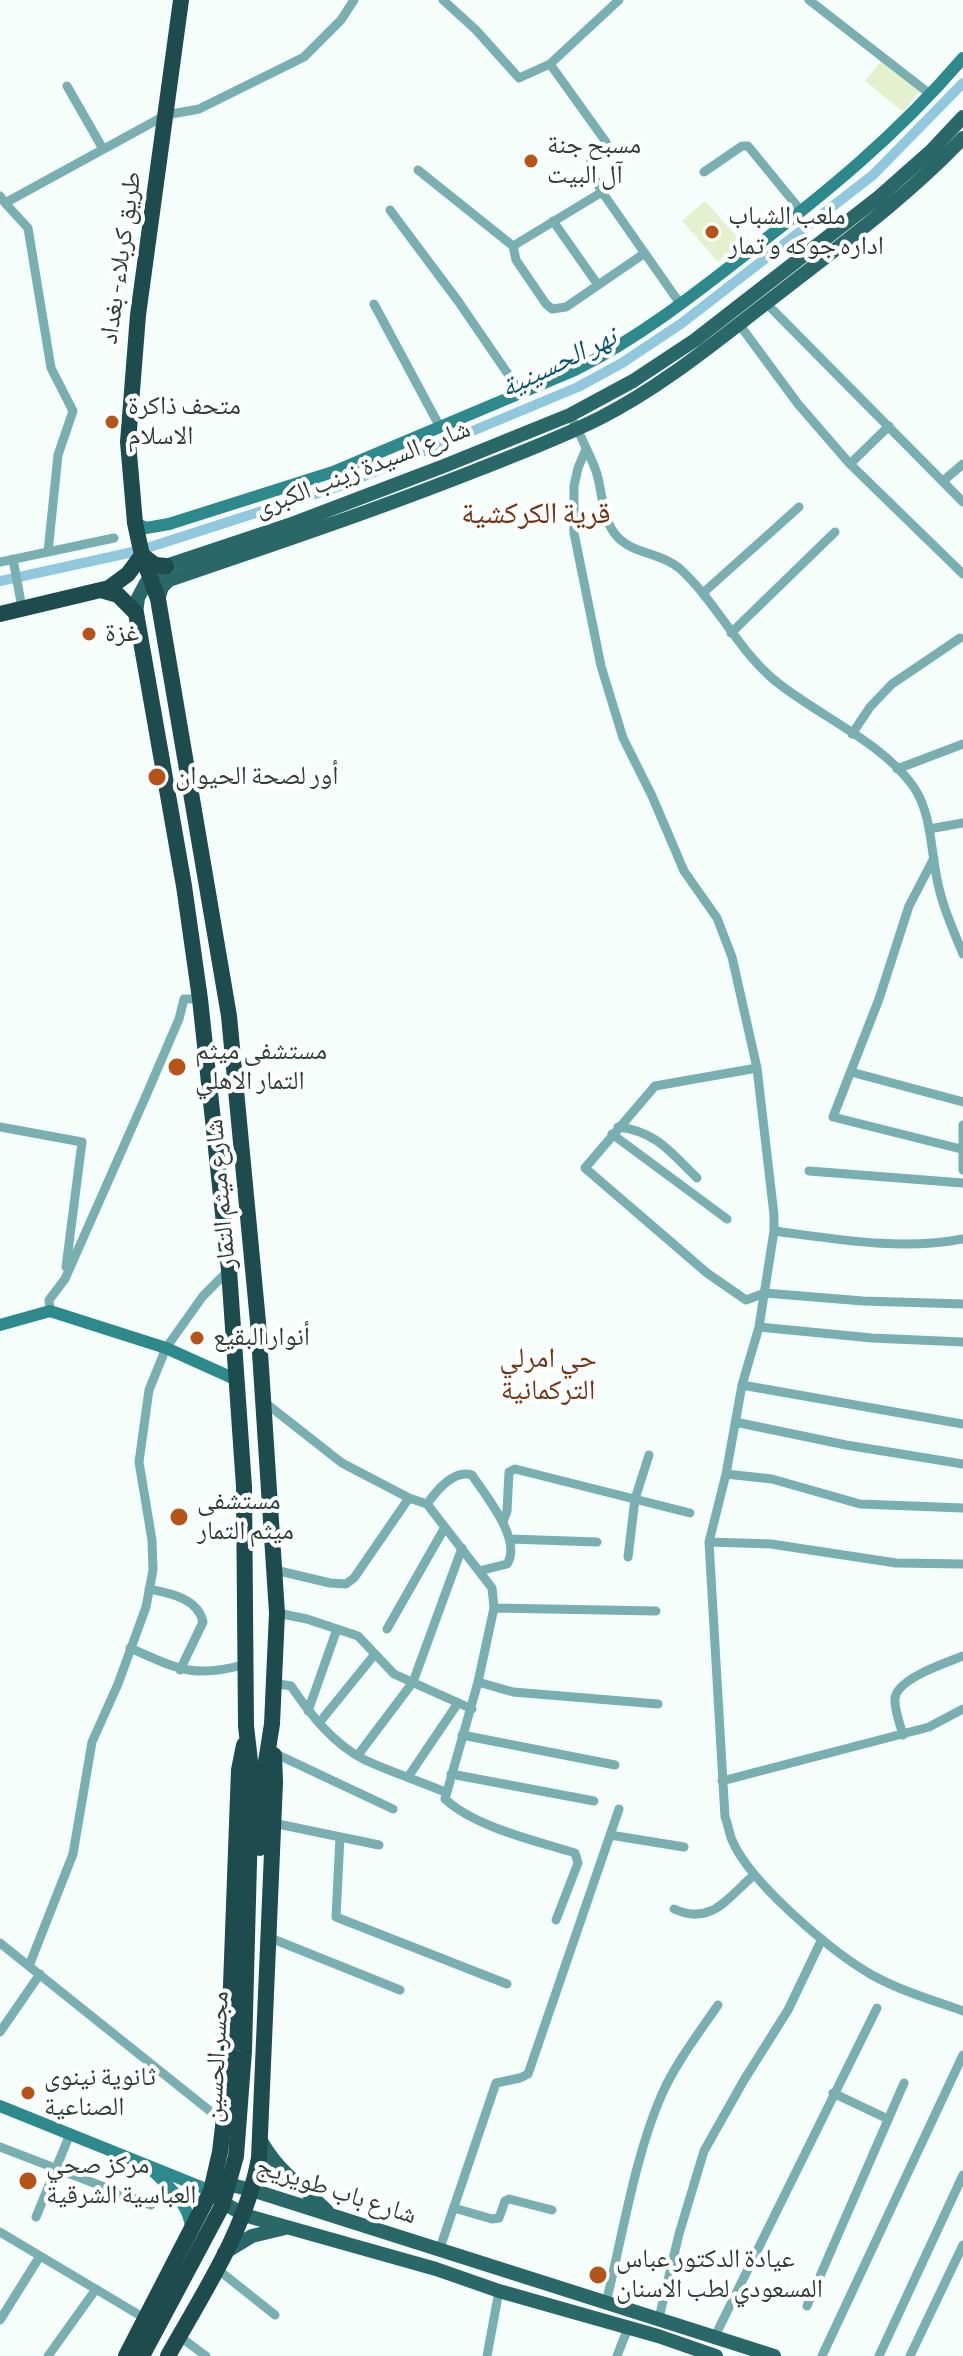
<!DOCTYPE html>
<meta charset="utf-8">
<style>
body{margin:0}
canvas{display:block;background:#f6fefb}
</style>
<canvas width="963" height="2356"></canvas>
<script>
const ctx = document.querySelector('canvas').getContext('2d');
ctx.lineJoin = 'round';
function fillPath(path, color) { ctx.fillStyle = color; ctx.fill(path, 'evenodd'); }
function stroke(path, color, width, dash) { ctx.strokeStyle = color; ctx.lineWidth = width; ctx.lineCap = dash ? 'butt' : 'round'; ctx.setLineDash(dash || []); ctx.stroke(path); }
function drawText(font, color, halo, rows, align = 'center') {
  ctx.font = font + ' "Sofia Sans Condensed","Noto Naskh Arabic",sans-serif'; ctx.lineWidth = 8; ctx.setLineDash([]); ctx.textBaseline = 'middle'; ctx.strokeStyle = halo; ctx.fillStyle = color; for (const [text, x, y, turn = 0] of rows) {
    ctx.save(); ctx.translate(x, y); ctx.rotate((+turn || 0) * Math.PI / 180); ctx.textAlign = isNaN(turn) ? turn : align; if (halo) ctx.strokeText(text, 0, 0); ctx.fillText(text, 0, 0); ctx.restore();
  }
}
fillPath(new Path2D(`
 M882,60L920,90L903,112L865,81Z
 M705,201L742,242L718,262L682,221Z`), '#e5f1ce');
stroke(new Path2D(`
 M150,547L343,485L578,387L622,363L682,323L873,175L963,83
 M0,581L133,552`), '#92c8dd', 10);
stroke(new Path2D(`
 M443,0L476,30L519,78L550,64L619,0
 M809,0L930,94
 M550,64L606,142V147L591,161L589,168L602,192L681,305
 M67,86L103,149
 M418,170L513,246
 M704,172L742,146H748L802,212
 M602,192L513,246L516,260L546,304L552,309L566,307L645,253
 M0,196L5,203L166,115L199,109L304,57L341,20L354,0
 M5,203L28,228L51,368L73,411L58,455L48,552
 M390,210L458,301L521,393
 M553,221L598,285
 M766,303L963,502
 M374,304L440,427
 M739,324L798,404L850,464L963,574
 M570,415C579,433 589,452 596,471C603,492 601,516 615,534C630,554 660,552 679,568C715,600 736,647 773,679C816,715 880,740 913,786C934,816 930,858 940,892C945,913 955,934 963,954
 M586,449L578,468L574,486V533L601,666L623,738L652,796L684,871L717,918L732,957L757,1068L774,1215V1231L759,1327L742,1385L726,1474L709,1542L725,1817C728,1824 729,1833 732,1840C750,1883 832,1952 872,1975C901,1991 932,2000 963,2011
 M850,464L889,426
 M943,481L963,464
 M13,559L22,608
 M0,562L114,538
 M703,593L799,507
 M731,633L835,532
 M852,734L870,707L892,684L960,638
 M897,769L963,744
 M929,829L963,823
 M934,858L909,906L879,999L833,1117L961,1149
 M757,1068L655,1086L585,1168L707,1273L746,1300L765,1293L863,1301L963,1304
 M851,1072L963,1102
 M963,1125V1170
 M0,1127L82,1142L66,1267
 M618,1127C656,1131 671,1153 697,1178
 M612,1134L727,1219
 M809,1171L963,1183
 M774,1231C836,1239 900,1251 963,1239
 M50,1311L49,1300L65,1279L145,1098L179,1019L184,999H200
 M759,1327L872,1338L963,1342
 M742,1385L963,1424
 M263,1401L342,1463L409,1498L427,1504L492,1588L494,1608L478,1682L445,1799C475,1827 536,1841 575,1853L578,1863L556,1920
 M735,1422L846,1445L963,1464
 M726,1474L772,1479L860,1504L963,1508
 M427,1504C437,1490 454,1469 472,1475C485,1495 523,1540 507,1564L479,1571
 M503,1522L507,1511L509,1472L515,1469L690,1513
 M510,1539L597,1542
 M709,1542L771,1544L896,1563L963,1564
 M628,1557L635,1499L649,1455
 M275,1570L330,1583L346,1584L354,1578L409,1498
 M149,1589C169,1593 198,1598 203,1622L180,1670
 M494,1608L656,1611
 M277,1613L307,1619L358,1636L394,1674L472,1709
 M387,1629L445,1527
 M130,1648C177,1669 195,1679 246,1664
 M478,1682L513,1692L658,1704
 M273,1683L291,1686C310,1714 333,1744 365,1760C391,1772 419,1781 445,1792
 M308,1711L337,1629
 M319,1723L375,1654
 M462,1735L615,1765
 M903,1735C900,1724 894,1709 895,1698C898,1678 946,1663 963,1656
 M274,1753L393,1809
 M358,1755L413,1682L462,1548
 M451,1774L594,1801
 M408,1777L458,1703
 M722,1781L929,1727L963,1709
 M273,1823L379,1845
 M610,1835L684,1847
 M340,1837L336,1917L507,1984
 M674,1909C712,1926 727,1898 754,1875
 M268,1937L400,1990
 M0,1943L225,2123
 M29,1966L73,1854L92,1742L118,1684L146,1607L153,1570L152,1540L139,1462L149,1390L166,1348L203,1296L229,1270
 M0,2032L40,1974
 M833,2093L888,2119
 M0,2147L151,2205
 M454,2208L492,2219L499,2218L505,2201L509,2199L552,2210
 M36,2217L70,2134
 M0,2232L146,2319
 M439,2251L496,2083L520,2078L528,2074L619,1809
 M216,2268L275,2315
 M606,2303C622,2238 635,2155 662,2094C676,2063 698,2034 718,2005
 M807,2306L904,2083
 M659,2318L679,2234L704,2151L744,2080L788,2010L822,1939
 M0,2320L40,2256
 M179,2336L206,2356
 M715,2336L877,2008
 M48,2356L96,2289
 M487,2356L499,2291
 M617,2356L628,2328
 M822,2356L963,2055
 M879,2356L963,2175
 M910,2356L963,2245`), '#7aafb1', 9);
stroke(new Path2D(`
 M135,523L146,528L169,524L333,472L575,370C637,339 691,297 746,254C826,193 897,135 963,58
 M0,1325L50,1311L166,1348L237,1380
 M0,2106L211,2191
 M152,2170C168,2186 191,2205 191,2230`), '#2d898c', 12);
stroke(new Path2D(`
 M158,599L162,587L169,580C272,545 376,510 477,470C518,454 560,438 600,418C665,385 720,338 778,294C842,244 907,197 963,138
 M136,613L138,598L146,583L166,566L289,525L444,466L570,415L633,381L695,340L879,197L931,151L963,117
 M259,2137C276,2171 301,2185 327,2211
 M224,2253L252,2236L285,2228
 M716,2356L658,2336L499,2291L436,2269L244,2215L219,2200L211,2191L223,2183L252,2190L774,2356`), '#296769', 14);
stroke(new Path2D(`
 M181,0L138,315L128,442L135,523L142,555L158,599L229,1016L258,1322L277,1613L272,1724L262,1787
 M143,556L155,565L166,566
 M101,590L118,595L136,613L184,886L200,999L229,1270L244,1487L246,1726L251,1770V1786
 M0,614L109,588L128,574L142,555
 M126,2356L211,2191L220,2152L227,2093L239,1770L244,1745
 M168,2356C203,2293 246,2230 259,2158L275,1782L274,1755`), '#1e4b4d', 16);
stroke(new Path2D(`
 M260,1848L262,1787
 M142,2356L222,2206L236,2156L244,2051L251,1786`), '#1e4b4d', 16);
for (const [x, y, r, color] of [
 [531,161,8,"#b65319"],
 [712,232,8,"#b65319"],
 [112,422,8,"#b65319"],
 [89,634,8,"#b65319"],
 [157,777,10,"#b65319"],
 [177,1067,10,"#b65319"],
 [197,1338,8,"#b65319"],
 [179,1517,10,"#b65319"],
 [28,2093,8,"#b65319"],
 [28,2181,10,"#b65319"],
 [598,2275,10,"#b65319"]
]) { const dot = new Path2D(); dot.arc(x, y, r, 0, 2 * Math.PI); ctx.fillStyle = color; ctx.fill(dot); stroke(dot, '#fff', 3); }
drawText('26px', '#2e3f3a', '#fff', [
 ["مسبح جنة",547,146],
 ["آل البيت",547,176],
 ["ملعب الشباب",728,217],
 ["اداره جوكه و تمار",728,247],
 ["متحف ذاكرة",128,407],
 ["الاسلام",128,437],
 ["غزة",105,634],
 ["أور لصحة الحيوان",175,777],
 ["مستشفى ميثم",195,1052],
 ["التمار الاهلي",195,1082],
 ["أنوار البقيع",213,1338],
 ["مستشفى",197,1502],
 ["ميثم التمار",197,1532],
 ["ثانوية نينوى",44,2078],
 ["الصناعية",44,2108],
 ["مركز صحي",46,2166],
 ["العباسية الشرقية",46,2196],
 ["عيادة الدكتور عباس",616,2260],
 ["المسعودي لطب الاسنان",616,2290]
], 'left');
drawText('26px', '#2e3f3a', '#fff', [
 ["طريق كربلاء- بغداد",122,258,-82],
 ["شارع السيدة زينب الكبرى",363,470,-21],
 ["شارع ميثم التمار",222,1194,-95],
 ["مجسر الحسين",218,2057,-87],
 ["شارع باب طويريج",336,2192,18]
]);
drawText('italic 28px', '#0b556b', '#fff', [
 ["نهر الحسينية",559,364,-26]
]);
drawText('28px', '#733411', '#fff', [
 ["حي امرلي",548,1360],
 ["التركمانية",548,1392]
]);
drawText('30px', '#733411', '#fff', [
 ["قرية الكركشية",536,515]
]);
</script>
